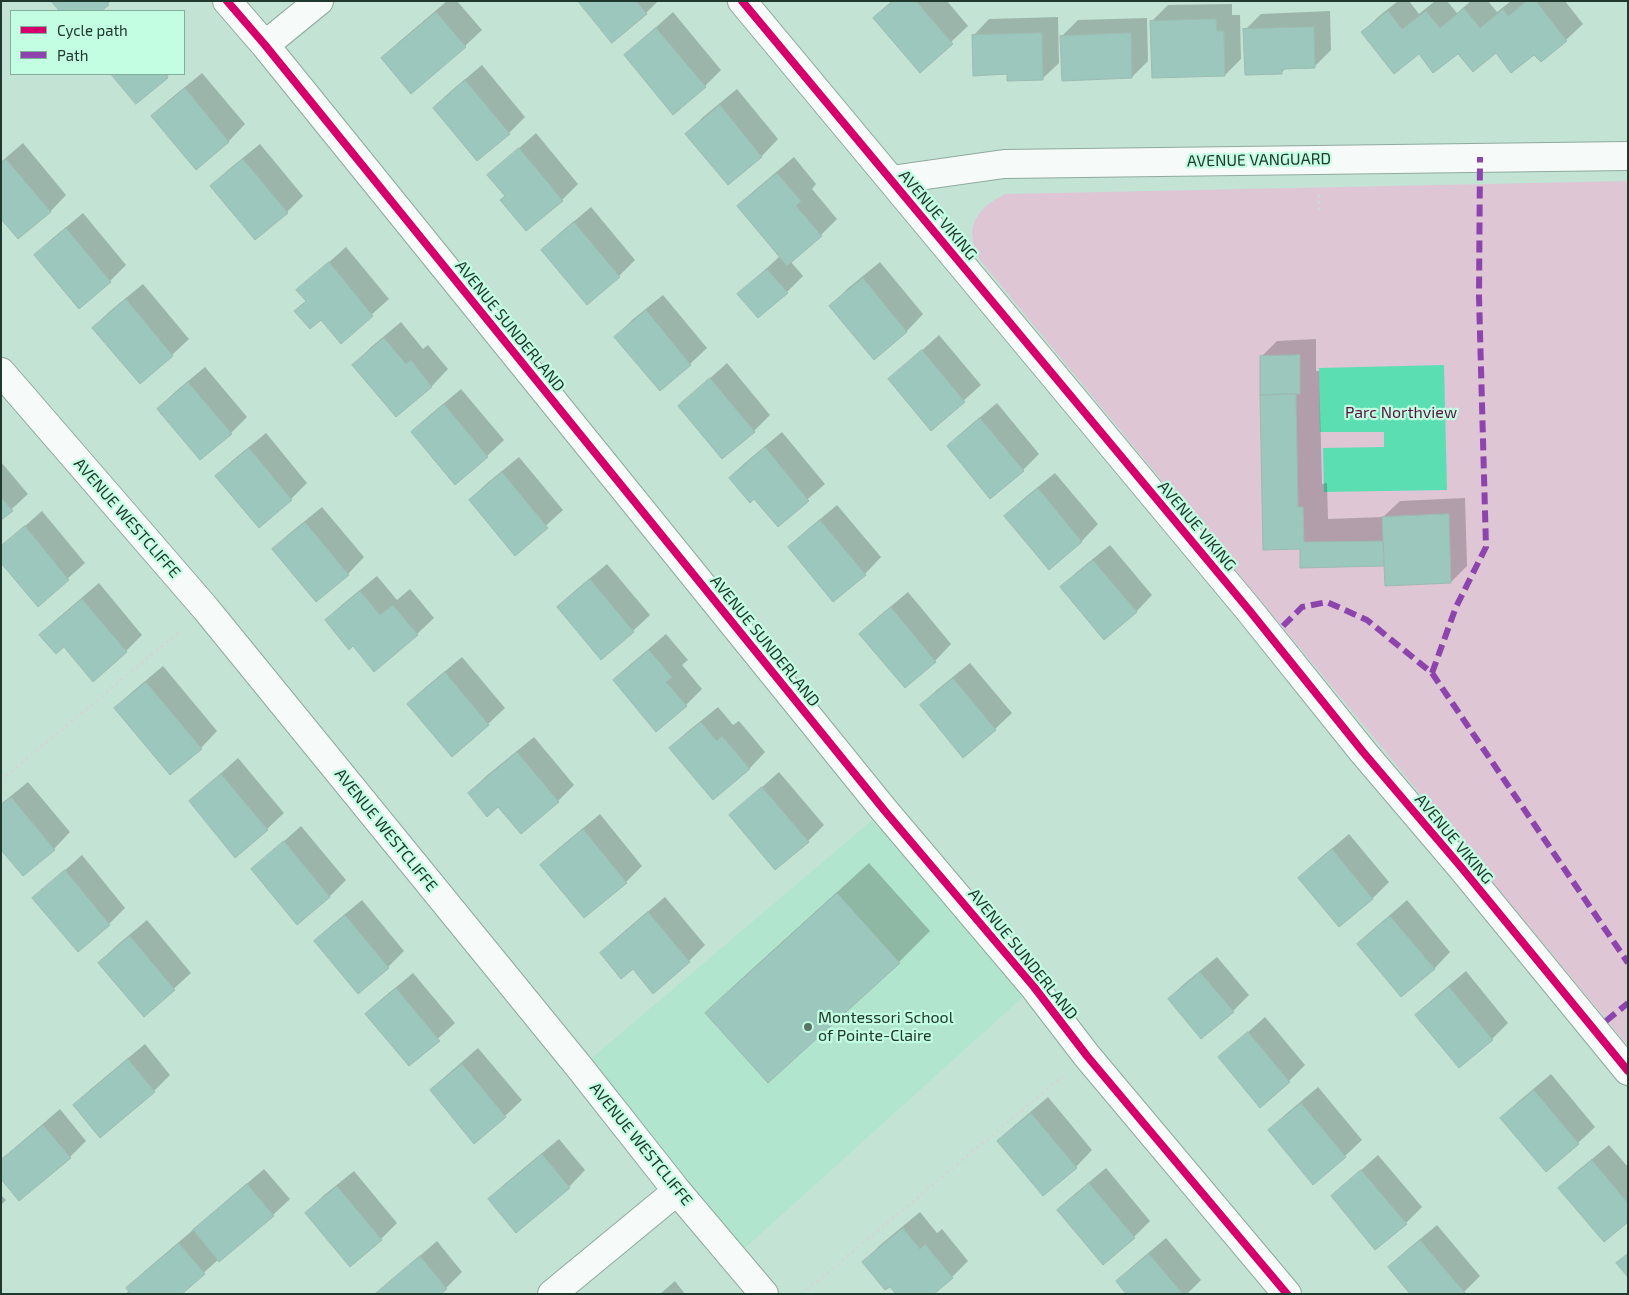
<!DOCTYPE html>
<style>
body{margin:0}
#map{position:relative;width:1629px;height:1295px;overflow:hidden;background:#c3e3d5;font-family:"Exo 2",sans-serif}
canvas{display:block}
.frame{position:absolute;inset:0;border:2px solid #21382e;pointer-events:none}
.legend{position:absolute;left:10px;top:10px;width:175px;height:65px;box-sizing:border-box;background:#c3fee3;border:1px solid #82af9b;margin:0;padding:6px 9px;list-style:none;font-size:15px;color:#21382e}
.legend li{display:flex;align-items:center;gap:10px;height:25px}
.legend b{width:25px;border:1px solid #82af9b}
</style>
<div id="map">
<canvas width="1629" height="1295"></canvas>
<div class="frame"></div>
<ul class="legend">
<li><b style="height:6px;background:#d6006c"></b>Cycle path</li>
<li><b style="height:6px;background:#8e44ad"></b>Path</li>
</ul>
</div>
<script>
const ctx = document.querySelector('canvas').getContext('2d');
ctx.lineJoin = 'round';
function fillPath(path, color) { ctx.fillStyle = color; ctx.fill(path, 'evenodd'); }
function stroke(path, color, width, dash) { ctx.strokeStyle = color; ctx.lineWidth = width; ctx.lineCap = dash ? 'butt' : 'round'; ctx.setLineDash(dash || []); ctx.stroke(path); }
function drawText(font, color, halo, rows, align = 'center') {
  ctx.font = font + ' "Exo 2",sans-serif'; ctx.lineWidth = 4.5; ctx.setLineDash([]); ctx.textBaseline = 'middle'; ctx.strokeStyle = halo; ctx.fillStyle = color; for (const [text, x, y, turn = 0] of rows) {
    ctx.save(); ctx.translate(x, y); ctx.rotate((+turn || 0) * Math.PI / 180); ctx.textAlign = isNaN(turn) ? turn : align; if (halo) ctx.strokeText(text, 0, 0); ctx.fillText(text, 0, 0); ctx.restore();
  }
}
fillPath(new Path2D(`
 M884,810L1034,987L734,1258L580,1068Z`), '#b2e5ce');
fillPath(new Path2D(`
 M1628,181V1046L980,260C978,254 974,248 973,242C968,218 987,202 1006,194Z`), '#dec6d5');
fillPath(new Path2D(`
 M1444,365L1447,490L1324,492L1323,448L1384,447V432H1320L1319,368Z`), '#5cdeb3');
fillPath(new Path2D(`
 M53,1H111L99,11H61Z
 M447,1H457L482,30L465,46L383,58L399,42Z
 M580,1H658L646,13Z
 M892,1H947L968,26L920,71L874,18Z
 M1398,1H1409L1419,14L1435,1H1447L1457,13L1471,1H1488L1497,12L1511,1H1565L1583,24L1566,40L1541,61L1534,53L1419,52L1363,32L1379,16Z
 M1232,4V15H1240L1241,59L1225,75L1151,22L1168,5Z
 M1330,11L1331,50L1315,66L1287,67L1281,73L1245,30L1261,14Z
 M673,12L721,70L705,86L625,55Z
 M1058,17L1059,63L1042,79L973,36L989,19Z
 M1147,18L1148,61L1132,77L1062,36L1078,20Z
 M482,65L525,117L509,133L477,159L434,108L451,91Z
 M202,73L245,124L229,141L196,168L153,116L169,100Z
 M112,74H170L136,102Z
 M737,89L778,139L762,156L728,184L687,134L703,117Z
 M536,133L578,184L562,200L506,196L489,175Z
 M23,143L66,195L50,212L1,217V162Z
 M260,144L303,196L287,212L212,186L228,170Z
 M794,157L816,184L812,189L837,219L821,235L790,261L803,276L787,292L739,294L780,256L738,206L755,190Z
 M591,207L635,260L619,276L543,250L559,234Z
 M83,213L126,265L110,281L36,255L52,239Z
 M346,247L389,299L341,342L298,290Z
 M880,262L923,314L907,331L874,358L831,306L847,289Z
 M143,284L189,339L172,355L140,382L94,328L110,311Z
 M663,295L707,348L690,364L660,390L616,337L632,320Z
 M401,322L423,349L428,345L448,369L432,386L396,415L354,365L370,348Z
 M939,335L981,385L932,429L890,379Z
 M1316,339V371H1319L1322,484L1327,483L1328,519L1383,517L1400,501L1465,498L1467,566L1451,582L1385,563L1383,565L1301,548L1261,357L1277,341Z
 M727,363L770,415L754,431L679,406Z
 M205,367L247,417L231,433L159,409L175,392Z
 M461,389L504,440L487,456L455,483L412,432L429,416Z
 M997,403L1039,454L1023,470L949,446L965,430Z
 M782,432L825,484L778,525L755,498L730,478L746,462Z
 M266,433L307,483L291,499L217,476L233,460Z
 M519,457L563,510L515,554L470,500L486,484Z
 M1,462L28,494L1,519Z
 M1055,473L1098,524L1082,541L1049,568L1006,516L1022,500Z
 M837,505L881,557L865,574L833,600L789,547L806,531Z
 M322,507L364,557L348,574L316,600L274,549L290,533Z
 M42,511L85,563L38,605L1,547Z
 M1110,545L1152,595L1136,612L1062,587L1078,571Z
 M607,564L650,615L633,631L558,607L575,591Z
 M377,576L397,600L410,589L434,618L417,634L374,670L353,644L327,620L343,604Z
 M99,583L142,635L126,651L41,635L57,619Z
 M908,592L951,644L935,661L905,686L861,634L877,618Z
 M666,634L688,660L682,665L702,689L686,705L614,680L631,664Z
 M462,657L505,708L488,724L409,704L425,688Z
 M970,663L1012,713L995,729L922,705L938,689Z
 M163,666L217,731L201,748L115,709L132,692Z
 M718,707L733,725L739,721L765,752L749,769L671,748L687,732Z
 M534,737L574,785L558,801L498,806L469,794L485,777Z
 M238,758L284,813L267,829L190,801Z
 M779,772L824,825L808,841L731,815Z
 M28,782L70,832L54,849L1,848V804Z
 M600,814L642,866L626,882L584,917L542,866L558,849Z
 M301,826L346,880L330,896L297,923L253,869Z
 M1349,834L1389,882L1373,898L1340,926L1300,878L1316,862Z
 M82,855L125,908L109,924L78,950L34,898Z
 M869,863L930,931L899,962L707,1013L738,982Z
 M665,897L705,945L689,961L633,968L601,953L618,937Z
 M362,900L404,951L388,967L315,941L332,925Z
 M1407,900L1450,952L1434,969L1358,944L1375,928Z
 M147,920L191,973L144,1016L99,963L116,946Z
 M1217,957L1249,995L1233,1011L1169,999L1185,983Z
 M1466,971L1508,1023L1492,1039L1416,1015L1433,999Z
 M413,973L455,1023L409,1065L367,1014L383,998Z
 M1265,1017L1305,1065L1289,1081L1220,1057Z
 M145,1044L170,1075L154,1091L75,1105L91,1089Z
 M478,1048L522,1100L505,1116L431,1090L448,1074Z
 M1551,1074L1595,1127L1578,1143L1502,1118L1518,1102Z
 M1318,1087L1362,1140L1345,1156L1313,1183L1270,1130L1286,1114Z
 M1048,1097L1092,1150L1076,1167L1043,1194L999,1141L1015,1125Z
 M60,1109L86,1141L70,1157L1,1177V1160Z
 M559,1139L585,1170L569,1187L516,1231L490,1200L506,1183Z
 M1609,1145L1628,1167V1221L1560,1188L1576,1172Z
 M1378,1155L1422,1207L1406,1223L1332,1196Z
 M1106,1168L1150,1221L1134,1237L1103,1263L1058,1210L1075,1194Z
 M264,1169L290,1199L273,1215L219,1259L180,1294H125L130,1290L128,1288L144,1272Z
 M354,1171L397,1223L381,1239L307,1213L323,1196Z
 M1,1195L6,1200L1,1205Z
 M920,1212L937,1233L942,1229L968,1261L952,1277L864,1262L880,1245Z
 M1437,1225L1480,1276L1462,1294L1389,1267L1406,1251Z
 M1166,1238L1201,1280L1187,1294H1128L1118,1281L1134,1265Z
 M437,1241L462,1272L446,1288L376,1294Z
 M675,1281L685,1294H660Z`), '#0003');
const building = new Path2D(`
 M51,1H106L109,5L101,11H60Z
 M578,1H636L647,14L612,43Z
 M893,1H916L953,44L920,73L873,18Z
 M1527,1H1536L1567,41L1541,62L1534,55L1511,73L1496,53L1473,72L1458,54L1433,73L1419,54L1394,74L1361,32L1388,11L1402,29L1426,11L1440,28L1464,8L1480,28L1503,9L1508,16Z
 M436,12L466,47L411,94L381,58Z
 M1216,19L1217,31H1224L1225,76L1152,78L1150,21Z
 M1314,27L1315,68L1282,69V74L1245,75L1243,29Z
 M656,28L706,87L673,115L624,55Z
 M1042,33L1043,80L1007,81V74L973,76L972,35Z
 M1131,33L1132,78L1062,81L1060,36Z
 M111,74H165L168,78L136,104Z
 M465,80L510,134L477,161L433,108Z
 M185,88L229,142L196,170L151,116Z
 M720,105L762,157L728,185L685,134Z
 M519,148L563,201L526,231L500,200L505,196L487,175Z
 M6,159L51,212L18,239L1,219V163Z
 M243,159L288,213L255,240L210,186Z
 M777,173L801,201L796,206L822,236L787,266L737,206Z
 M574,222L620,277L587,305L541,250Z
 M66,228L111,282L79,309L34,255Z
 M329,262L373,316L341,344L321,320L310,329L294,311L306,301L296,290Z
 M767,269L788,293L758,318L737,294Z
 M863,278L907,332L874,360L829,306Z
 M126,299L173,356L140,384L92,328Z
 M646,310L691,365L660,391L614,337Z
 M384,338L406,364L411,360L432,387L396,417L352,365Z
 M922,350L965,402L931,431L888,379Z
 M1300,355V394L1260,395V356Z
 M710,378L755,432L722,459L678,406Z
 M188,382L232,434L200,460L157,409Z
 M1296,394L1298,507H1303L1304,542L1383,541L1384,566L1300,568V549L1263,550L1260,395Z
 M444,404L488,457L455,485L411,432Z
 M980,418L1024,471L990,499L947,446Z
 M765,447L809,501L778,527L754,499L750,503L729,478Z
 M249,448L292,500L259,528L215,476Z
 M502,472L548,528L515,556L469,500Z
 M1038,488L1082,542L1049,570L1004,516Z
 M1,497L13,511L1,520Z
 M1449,514L1451,583L1385,586L1382,517Z
 M820,520L866,575L833,602L788,547Z
 M305,522L349,575L316,602L272,549Z
 M25,526L69,580L38,607L1,563V546Z
 M1093,560L1137,612L1104,640L1060,587Z
 M590,579L634,632L601,660L557,607Z
 M360,591L380,615L393,605L418,635L374,672L353,646L349,650L325,620Z
 M82,599L127,652L93,682L64,647L56,654L39,635Z
 M891,607L936,662L905,688L859,634Z
 M649,650L672,677L666,682L687,706L656,732L613,680Z
 M445,672L489,725L452,757L407,704Z
 M953,678L996,730L963,758L920,705Z
 M146,682L202,749L170,775L114,708Z
 M701,722L717,741L722,736L750,769L713,800L669,748Z
 M517,752L559,802L521,834L498,807L487,817L468,793Z
 M221,774L268,830L235,858L189,801Z
 M762,787L809,842L775,870L729,815Z
 M11,797L55,850L23,876L1,850V805Z
 M583,829L627,883L584,918L540,865Z
 M284,841L330,897L297,925L251,869Z
 M1332,849L1373,899L1339,927L1298,878Z
 M65,870L110,925L78,952L32,898Z
 M837,893L900,963L768,1083L705,1013Z
 M648,912L690,962L653,994L633,969L621,979L600,953Z
 M345,915L389,968L358,994L314,941Z
 M1390,916L1435,969L1401,997L1357,944Z
 M130,936L175,990L144,1017L98,963Z
 M1200,972L1234,1012L1201,1039L1168,999Z
 M1449,987L1493,1040L1459,1068L1415,1015Z
 M396,988L440,1041L409,1066L365,1014Z
 M1248,1032L1290,1082L1260,1108L1218,1057Z
 M128,1059L155,1092L100,1138L73,1105Z
 M462,1064L506,1117L474,1144L430,1090Z
 M1534,1090L1579,1144L1546,1172L1500,1118Z
 M1301,1103L1346,1157L1313,1185L1268,1130Z
 M1031,1113L1077,1168L1043,1196L997,1141Z
 M43,1125L71,1158L19,1201L1,1179V1160Z
 M542,1154L570,1188L516,1233L488,1199Z
 M1592,1160L1628,1203V1222L1604,1242L1558,1188Z
 M1361,1170L1407,1224L1375,1250L1331,1196Z
 M1089,1183L1135,1238L1103,1265L1057,1210Z
 M247,1184L274,1216L219,1262L193,1230Z
 M337,1186L382,1240L350,1267L305,1213Z
 M903,1228L920,1249L925,1244L953,1278L934,1294H896L890,1287L885,1290L862,1262Z
 M1420,1240L1465,1293L1464,1294H1410L1388,1267Z
 M179,1243L205,1274L182,1294H131L126,1288Z
 M1149,1254L1183,1294H1126L1116,1281Z
 M1628,1254V1277L1616,1263Z
 M420,1256L447,1289L441,1294H375Z`);
fillPath(building, '#9bc7bd');
stroke(building, '#9ebab1', 1);
const minor = new Path2D(`
 M227,1L265,45L884,810L1034,987L1087,1056L1287,1294
 M742,1L1249,610L1363,752L1461,867L1628,1071
 M265,45L319,1
 M891,180L1004,164L1628,156
 M1,372L206,609L580,1068L677,1191L764,1294
 M552,1294L677,1191`);
stroke(minor, '#90a99e', 30);
stroke(new Path2D(`
 M1319,210V191
 M1,780L179,632
 M802,1294L1064,1075`), '#cfd8d4', 3, [2.5, 4]);
stroke(minor, '#f6fbf9', 28);
stroke(new Path2D(`
 M1283,626L1302,607L1327,602L1367,620L1432,673L1628,963
 M1432,673L1456,607L1486,547L1479,297L1480,157
 M1606,1021L1628,1003`), '#8e44ad', 6, [12, 6]);
stroke(new Path2D(`
 M227,1L265,45L884,810L1034,987L1087,1056L1287,1294
 M742,1L1249,610L1363,752L1461,867L1628,1071`), '#d6006c', 8);
for (const [x, y, r, color] of [
 [808,1027,5,"#5a7468"]
]) { const dot = new Path2D(); dot.arc(x, y, r, 0, 2 * Math.PI); ctx.fillStyle = color; ctx.fill(dot); stroke(dot, '#c3fee3', 2); }
drawText('16px', '#21382e', '#c3fee3', [
 ["AVENUE VANGUARD",1259,160,-1],
 ["AVENUE VIKING",938,215,50],
 ["AVENUE SUNDERLAND",510,326,51],
 ["AVENUE WESTCLIFFE",127,518,49],
 ["AVENUE VIKING",1197,526,50],
 ["AVENUE SUNDERLAND",765,641,51],
 ["AVENUE WESTCLIFFE",386,830,51],
 ["AVENUE VIKING",1454,839,50],
 ["AVENUE SUNDERLAND",1023,954,51],
 ["AVENUE WESTCLIFFE",641,1144,51]
]);
drawText('16px', '#581340', '#c3fee3', [
 ["Parc Northview",1401,413]
]);
drawText('16px', '#21382e', '#c3fee3', [
 ["Montessori School",818,1018],
 ["of Pointe-Claire",818,1036]
], 'left');
</script>
